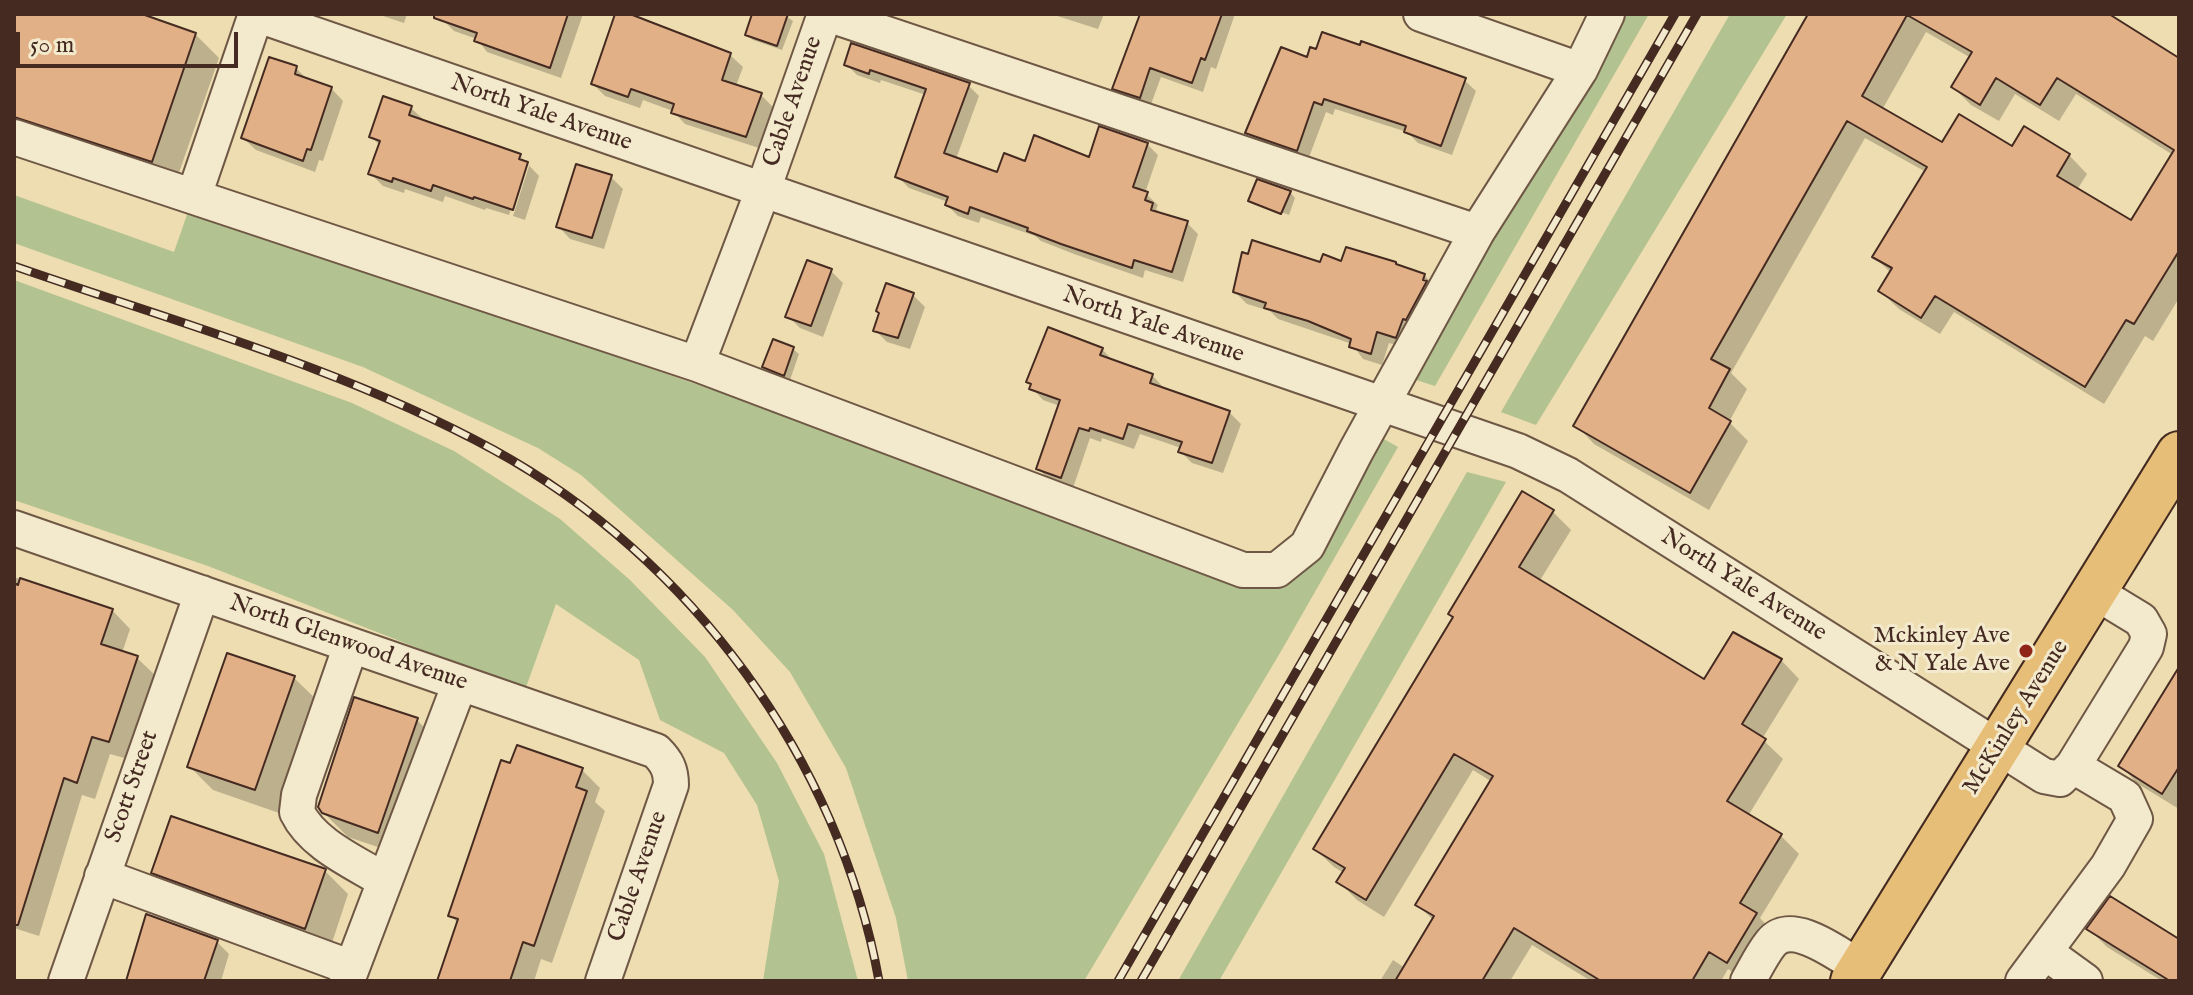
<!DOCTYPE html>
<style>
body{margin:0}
#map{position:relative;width:2193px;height:995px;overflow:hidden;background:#edddb0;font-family:"IM FELL English",serif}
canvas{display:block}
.frame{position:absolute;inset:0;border:16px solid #442a21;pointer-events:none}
.scale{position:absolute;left:16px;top:32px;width:222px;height:36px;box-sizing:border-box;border:4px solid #442a21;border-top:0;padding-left:10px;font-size:24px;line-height:28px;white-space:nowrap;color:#442a21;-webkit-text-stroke:6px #f3e9cc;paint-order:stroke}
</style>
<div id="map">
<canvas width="2193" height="995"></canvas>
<div class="frame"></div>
<div class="scale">50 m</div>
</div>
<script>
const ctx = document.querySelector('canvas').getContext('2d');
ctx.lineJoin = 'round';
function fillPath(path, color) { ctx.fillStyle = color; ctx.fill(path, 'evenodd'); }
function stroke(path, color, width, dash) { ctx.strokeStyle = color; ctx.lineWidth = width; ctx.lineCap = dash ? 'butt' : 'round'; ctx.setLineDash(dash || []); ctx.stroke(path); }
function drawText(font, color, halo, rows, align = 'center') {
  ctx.font = font + ' "IM FELL English",serif'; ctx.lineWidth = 6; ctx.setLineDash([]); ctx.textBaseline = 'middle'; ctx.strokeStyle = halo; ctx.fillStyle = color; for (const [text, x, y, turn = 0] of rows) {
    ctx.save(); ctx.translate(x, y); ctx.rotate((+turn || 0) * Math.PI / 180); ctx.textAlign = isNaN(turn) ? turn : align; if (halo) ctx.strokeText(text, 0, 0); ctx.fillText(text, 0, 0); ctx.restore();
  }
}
fillPath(new Path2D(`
 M1618,14H1649L1435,386L1407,377Z
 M1730,14H1787L1536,425L1501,412Z
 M14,195L174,252L189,209L1153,542L1270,580L1375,434L1398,447L1280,653L1084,981H908L896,918L846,768L790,672L733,610L581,475L538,448L363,367L14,243Z
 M14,280L352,403L454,451L560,519L630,580L705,657L777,763L824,854L858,981H763L779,881L757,805L724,753L660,720L639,660L556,604L525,690L208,566L14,500Z
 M1467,472L1506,482L1219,981H1178Z`), '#b2c290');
fillPath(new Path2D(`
 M14,14H136L195,34L219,58L175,184L14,129Z
 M377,14H407L404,23Z
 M444,14H583L561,78L487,52L477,39L454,31L443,20Z
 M621,14L730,55L743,67L736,86L761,95L773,107L759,148L685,124L673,111L643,100L640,108L605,96L593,84Z
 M754,14H783L793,21L782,50L753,40L747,34Z
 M1051,14H1104L1098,29Z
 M1142,14H1235L1216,69L1211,67L1203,92L1161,77L1150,107L1125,99L1114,88Z
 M1812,14H2105L2179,60V298L2153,341L2145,336L2104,404L1954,312L1940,334L1899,309L1880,291L1891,273L1875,257L1926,172L1865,138L1731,373L1747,389L1729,422L1748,441L1709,510L1594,444L1576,425ZM1926,32L1971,58L1953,87L1971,105L1999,121L2015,94L2059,121L2076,94L2173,155L2131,223L2077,190L2087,174L2069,155L1943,145L1882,110Z
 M1308,59L1464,80L1476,91L1452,155L1418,143L1407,132L1335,109L1333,115L1326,112L1308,160L1259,144L1248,133Z
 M846,64L968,85L979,96L956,159L998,174L1026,163L1090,160L1147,144L1158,155L1145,193L1158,205L1156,209L1163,215L1187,223L1198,234L1183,282L1145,270L1143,278L1074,254L1041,241L1035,236L981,217L979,223L958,216L947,205L948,202L909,188L898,177L926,95L881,80L880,83L857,75Z
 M296,68L309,81L331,88L343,101L323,161L319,160L315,172L256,150L243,138Z
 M411,108L424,120L520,156L539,176L525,220L513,216L529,166L526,163L509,215L486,208L485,210L445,196L443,202L405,189L404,193L383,186L371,174L380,146L371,136Z
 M611,177L623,189L604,249L570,239L558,226Z
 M1290,192L1295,198L1289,215L1255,202V205L1251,201Z
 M1342,264L1399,268L1424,275L1436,287L1408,348L1389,343L1382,365L1363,359L1352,344L1278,319L1270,311L1247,304L1235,292L1321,265Z
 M831,271L843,283L823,337L800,328L788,316Z
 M913,295L925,307L910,349L887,342L875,330Z
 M793,349L799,354L790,380L770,372L765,367Z
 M1102,349L1114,362L1152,375L1163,387V389L1229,412L1241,424L1223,473L1192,463L1180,451L1181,448L1140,434L1134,449L1102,438L1101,442L1090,438L1073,488L1049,480L1038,468L1060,406L1043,400L1032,388Z
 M1552,511L1571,530L1539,582L1705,682L1781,660L1799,679L1762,739L1783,759L1748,816L1781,836L1799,854L1760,918L1774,933L1745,980L1728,969L1721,981H1591L1532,945L1510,981H1380L1393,960L1405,968L1434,921L1418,905L1492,782L1473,770L1384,917L1357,900L1339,882L1344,873L1334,867L1315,849Z
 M14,577L112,610L130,629L122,653L137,658L156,676L128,759L110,754L95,799L82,795L39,936L14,928Z
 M2179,675V809L2138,784L2120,765Z
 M294,678L318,701L279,813L213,790L189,766Z
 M417,720L440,744L402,855L348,837L323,812Z
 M582,770L600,788L595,802L605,811L552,963L541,959L534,981H440L458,923L450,915Z
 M325,871L348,894L329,952L177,896L154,872Z
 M2089,929L2179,941V981H2162L2107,947Z
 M217,942L229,954L221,981H127Z`), '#0003');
const building = new Path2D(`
 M14,14H142L196,33L152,162L14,117Z
 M434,14H568L550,68L474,41L477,33L434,18Z
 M615,14H630L731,53L722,80L762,93L746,137L671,113L674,104L631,89L628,97L591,84Z
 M752,14H788L777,46L745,35Z
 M1140,14H1222L1205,60L1201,58L1192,83L1150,68L1140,98L1112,89Z
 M1808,14H2109L2179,58V251L2134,324L2126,320L2085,387L1935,296L1921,318L1878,291L1892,268L1872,257L1927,167L1847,121L1711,359L1730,369L1709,408L1731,421L1690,493L1573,426ZM1907,15L1972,52L1951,87L1980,105L1996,78L2040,105L2057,78L2174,150L2131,220L2057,176L2070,154L2024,126L2012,146L1959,114L1942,142L1862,96Z
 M1322,32L1360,45L1361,41L1466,78L1441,146L1404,132L1406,126L1324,99L1322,105L1314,102L1297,151L1245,133L1281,47L1307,57L1310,47L1316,49Z
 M851,43L970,83L944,153L997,172L1004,153L1025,161L1034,135L1089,157L1099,126L1148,143L1133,187L1148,192L1145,200L1153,203L1151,210L1188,221L1172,272L1134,260L1132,268L1061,244L1027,231L1028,228L970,207L968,214L945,205L948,197L895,177L926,89L870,70L869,74L844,65Z
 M269,57L297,66L295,74L332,87L311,150L307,149L303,161L241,138Z
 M383,96L412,106L409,115L521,154L519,159L528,162L513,210L474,197L473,199L433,185L431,191L393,178L392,182L368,174L380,141L369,137Z
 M576,164L612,175L592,238L556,227Z
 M1257,179L1291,191L1281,214L1248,201Z
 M1252,240L1320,262L1323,254L1341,261L1346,247L1396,262V264L1425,274L1423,280L1427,281L1406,320L1403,319L1396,338L1377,332L1371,354L1349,347L1351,339L1308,321L1264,308L1266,303L1233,292L1242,252L1248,254Z
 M807,260L832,269L811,326L785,317Z
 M886,283L914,293L898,338L873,331L879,313L876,311Z
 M1048,327L1103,348L1100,355L1153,374L1150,383L1230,411L1212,463L1178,452L1182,442L1128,424L1123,439L1090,428L1089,431L1079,428L1061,478L1036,469L1060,400L1029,389L1031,384L1026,382Z
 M773,339L794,347L784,376L762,367Z
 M1522,491L1554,510L1519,567L1704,679L1733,632L1782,659L1742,724L1766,739L1727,801L1782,834L1740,903L1757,913L1727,963L1709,952L1692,981H1601L1514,928L1482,981H1395L1434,916L1415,905L1493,776L1454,754L1366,900L1336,882L1345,868L1313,849L1453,617L1448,614Z
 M20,578L113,609L101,644L138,656L109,742L92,737L77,783L64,778L18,925H14V583L18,585Z
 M227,653L295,676L255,790L187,767Z
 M2179,667V767L2162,794L2118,766Z
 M354,697L418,718L378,833L322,813L318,807Z
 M517,745L583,768L576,787L587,791L534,946L523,942L510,981H437L458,919L448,916L501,760L510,763Z
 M171,816L326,869L305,929L151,873Z
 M2110,896L2179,939V981H2170L2086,929Z
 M146,914L218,940L204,981H126Z`);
fillPath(building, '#e1b086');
stroke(building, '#442a21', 2);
const minor = new Path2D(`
 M255,14L1518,451L1568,475L2044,776L2060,779L2073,766L2146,647L2149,634L2141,620L2095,592
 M827,14L1477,232
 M1421,14L1580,70
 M14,137L697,364L1243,570H1277L1307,546L1356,451L1477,232L1580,70L1607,14
 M194,196L256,14
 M697,364L763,190L825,14
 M14,528L656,751C667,762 671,770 671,785L603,981
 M351,645L299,795L297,812C313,845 355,862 385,881
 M102,876L352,968
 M2045,952L2085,981
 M66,981L202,593
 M347,981L460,683
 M1748,981C1755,969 1762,954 1771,943C1792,917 1840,956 1861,968
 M2023,981L2108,866L2135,819L2125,797L2073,766`);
const major = new Path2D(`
 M1853,981L2179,454`);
stroke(minor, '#6e5745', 38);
stroke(major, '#442a21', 48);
stroke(minor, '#f3e9cc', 34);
stroke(major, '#e6be78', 44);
const rail = new Path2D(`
 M14,266C175,322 343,368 494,450C691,558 839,759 879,981
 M1118,981L1675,14
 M1141,981L1697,14`);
stroke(rail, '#442a21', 9);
stroke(rail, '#f3e9cc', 6, [18]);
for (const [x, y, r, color] of [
 [2026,651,8,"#8f2418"]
]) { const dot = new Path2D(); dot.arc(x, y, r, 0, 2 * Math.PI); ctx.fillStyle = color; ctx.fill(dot); stroke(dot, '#f3e9cc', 3); }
drawText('24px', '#442a21', '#f3e9cc', [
 ["Cable Avenue",794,102,-71],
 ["North Yale Avenue",541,114,19],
 ["North Yale Avenue",1153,326,19],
 ["North Yale Avenue",1743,586,32],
 ["North Glenwood Avenue",348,644,19],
 ["McKinley Avenue",2017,718,-58],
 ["Scott Street",133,787,-71],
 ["Cable Avenue",639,877,-71]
]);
drawText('24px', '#442a21', '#f3e9cc', [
 ["Mckinley Ave",2010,637],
 ["& N Yale Ave",2010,665]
], 'right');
</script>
